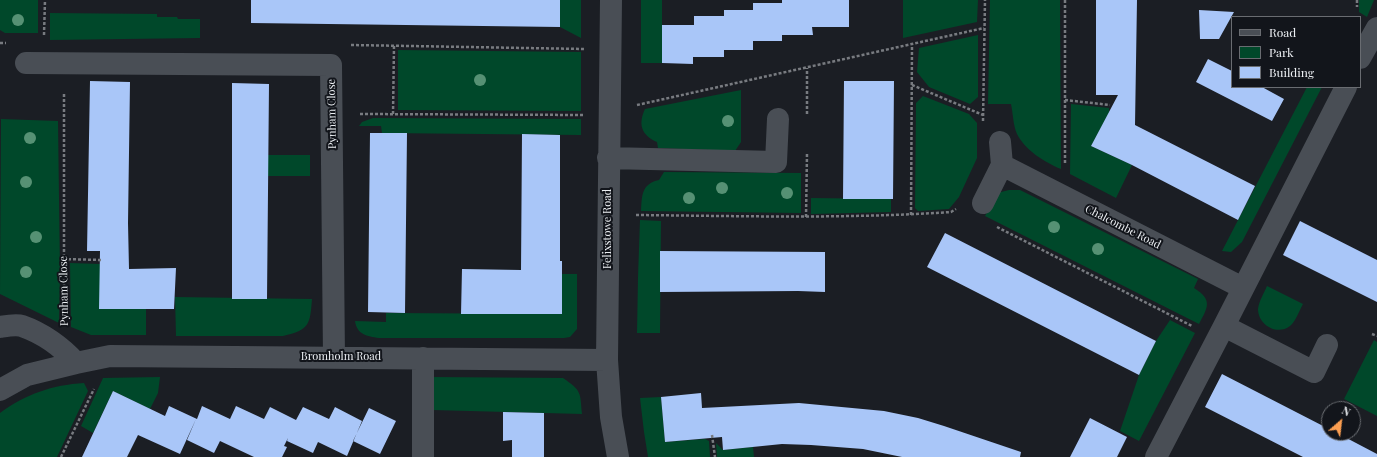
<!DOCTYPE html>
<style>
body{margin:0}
#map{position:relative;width:1377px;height:457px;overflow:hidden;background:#1b1e24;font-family:"Playfair Display",serif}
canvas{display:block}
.legend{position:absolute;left:1231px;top:16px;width:130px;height:72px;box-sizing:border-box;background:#12151b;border:1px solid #696c71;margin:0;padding:5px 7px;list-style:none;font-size:12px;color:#eceff3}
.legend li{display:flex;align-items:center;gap:8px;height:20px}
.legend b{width:20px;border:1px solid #696c71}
.north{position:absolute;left:1321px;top:401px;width:40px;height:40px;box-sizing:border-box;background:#12151b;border:1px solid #696c71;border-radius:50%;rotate:28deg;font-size:11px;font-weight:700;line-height:16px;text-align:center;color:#eceff3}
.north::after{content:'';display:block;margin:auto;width:14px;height:18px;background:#fb9e51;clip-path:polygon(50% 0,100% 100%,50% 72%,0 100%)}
</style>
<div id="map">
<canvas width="1377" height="457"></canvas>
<ul class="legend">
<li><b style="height:5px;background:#494e55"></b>Road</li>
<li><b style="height:11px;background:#00482a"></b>Park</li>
<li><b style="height:11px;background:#a9c6f8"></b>Building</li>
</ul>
<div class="north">N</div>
</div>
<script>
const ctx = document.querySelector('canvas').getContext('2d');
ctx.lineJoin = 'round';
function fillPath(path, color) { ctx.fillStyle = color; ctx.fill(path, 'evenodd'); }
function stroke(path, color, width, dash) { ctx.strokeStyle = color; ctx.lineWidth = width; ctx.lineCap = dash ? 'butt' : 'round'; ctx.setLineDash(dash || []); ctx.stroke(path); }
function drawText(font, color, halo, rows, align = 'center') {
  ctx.font = font + ' "Playfair Display",serif'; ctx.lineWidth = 4; ctx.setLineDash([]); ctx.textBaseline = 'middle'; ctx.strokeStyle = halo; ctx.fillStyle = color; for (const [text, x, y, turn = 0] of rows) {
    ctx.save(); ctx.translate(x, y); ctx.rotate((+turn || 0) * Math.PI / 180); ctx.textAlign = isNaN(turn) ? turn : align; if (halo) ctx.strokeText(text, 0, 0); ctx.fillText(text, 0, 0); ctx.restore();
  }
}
fillPath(new Path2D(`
 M0,0H38V33H5L0,30Z
 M560,0H581V38L560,27Z
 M641,0H662V63H641Z
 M903,0H978L977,22L903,38Z
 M990,0H1060L1061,169C1044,162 1025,150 1017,134C1013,125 1013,113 1011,104H988Z
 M1359,0H1374L1367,17L1359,12Z
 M50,13L157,14V17H177L178,19H200V38L50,40Z
 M978,35V97L970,104L929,87L917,72L919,48Z
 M398,50L581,52V111L398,110Z
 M1307,87H1322L1242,242L1231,252L1222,251Z
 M741,90V142L735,151L658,148L657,142C641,135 638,124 645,109Z
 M923,96L969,114L977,123V158L959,197L949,209L918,211L915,208L916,103Z
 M1071,104L1109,108V113L1091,146L1132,165L1116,198L1070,174Z
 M373,118L581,119V135L382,133L381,126H359L362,122Z
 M1,119L58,121L60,273L59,323L0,294Z
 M268,155H310V176H268Z
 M664,172L801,173V213L641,211C642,196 641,184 659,180Z
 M1009,190H1020L1198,279L1194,288C1213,300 1208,307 1199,324L985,216L997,193Z
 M811,198L891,199V212L811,214Z
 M640,220L661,221L660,333H637L638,277Z
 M70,263L100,264L146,309V335H91L71,327Z
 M562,274H577V329L570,337L564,338H379C367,336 357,335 355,321L386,322V313L562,314Z
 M1267,286L1303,304C1299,311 1296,321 1290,326C1277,336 1258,325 1258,309C1259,301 1264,293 1267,286Z
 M175,297L312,299C310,324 310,330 283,336H176Z
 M1170,320L1195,333L1139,441L1120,431L1139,375L1156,341Z
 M1374,340L1377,342V416L1344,399Z
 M160,377L158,393L150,409L113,391L93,433L81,426L103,378Z
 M432,377L563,378C582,391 580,392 582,414L432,410Z
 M84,383L88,391L57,457H0V413C26,394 52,385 84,383Z
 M661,397L665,442L705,439L709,441L710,457H648L644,432L640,398Z
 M716,443L723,450L753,447L754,457H717Z`), '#00482a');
fillPath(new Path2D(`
 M251,0H560V27L251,23Z
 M782,0H849V27H812L813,35H782V41H753V50H724V57H693V64L662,63V25H694V16H724V10H753V3H782Z
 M1096,0H1137L1135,125L1255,186L1238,220L1132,165L1091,146L1118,95H1096Z
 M1199,10L1234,12L1219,39H1200Z
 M1208,59L1232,71V87H1262L1284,99L1272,121L1196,82Z
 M90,81L130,82L128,223L129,269L176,268L174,309H99L100,251H87Z
 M844,81H894L893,199H843Z
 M232,83L269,84L267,299H232Z
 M370,133H407L405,313L368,312Z
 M522,134L560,135V261H562V314H461L462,269L521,270Z
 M1300,221L1377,260V302L1283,255Z
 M945,233L1156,341L1139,375L927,267Z
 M660,251L825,252V292L798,291L660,292Z
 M1222,374L1329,429V433H1337L1377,454V457H1303L1205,407Z
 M113,391L165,416L169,406L197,419L202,406L230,419L236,406L264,419L257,433L270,407L296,420L303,407L329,419L335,407L362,421L347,456L318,442L313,453L287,441L288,438L284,446L287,447L282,457H254L220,441L214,453L187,440L196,419L180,454L138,435L127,457H82Z
 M701,393L702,408L799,403L884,411L918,418L944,426L1021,452L1020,457H902L863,449L811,445L782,444L723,450L722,437L665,442L661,397Z
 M369,408L396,421L380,454L353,441Z
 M503,412L544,413V457H512V440L503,441Z
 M1090,418L1127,437L1117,457H1070Z`), '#a9c6f8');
stroke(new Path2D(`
 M1065,0V165
 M1357,0V7
 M44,35L45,0
 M0,43H6
 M351,45L584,49
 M912,85L983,115
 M1065,100L1110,105
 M637,105L984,28
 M360,114L583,115
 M393,114L394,46
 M807,114V68
 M983,121L985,0
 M636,215C741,216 846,219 951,212L956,209
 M911,215L912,45
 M806,217L807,153
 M997,227L1192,326
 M63,259L102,260
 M64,317V92
 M1372,334L1377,336
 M712,435L715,457
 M61,457L94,389`), '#787b80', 2.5, [3, 2]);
stroke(new Path2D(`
 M611,0L607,360L611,417L618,457
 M1360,58L1377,28
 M26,63L331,65L334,357
 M1000,142L1002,165L1243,288
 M608,158L776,162L778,119
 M983,203L1002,165
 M1224,326L1314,372L1327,345
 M0,327C6,326 16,324 22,326C42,333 62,347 76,363
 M0,390L27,375L76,363L110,356L607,360
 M423,457V358
 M1156,457L1224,326L1346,87`), '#494e55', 22);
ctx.fillStyle = '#569174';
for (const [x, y] of [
 [18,20],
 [480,80],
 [728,121],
 [30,138],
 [26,182],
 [722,188],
 [787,193],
 [689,198],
 [1054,227],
 [36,237],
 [1098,249],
 [26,272]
]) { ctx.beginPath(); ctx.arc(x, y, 6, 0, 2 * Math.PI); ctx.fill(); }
drawText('11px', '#eceff3', '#12151b', [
 ["Pynham Close",332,114,-91],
 ["Chalcombe Road",1123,227,27],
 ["Felixstowe Road",608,229,-90],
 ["Pynham Close",64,291,-91],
 ["Bromholm Road",341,357]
]);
</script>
